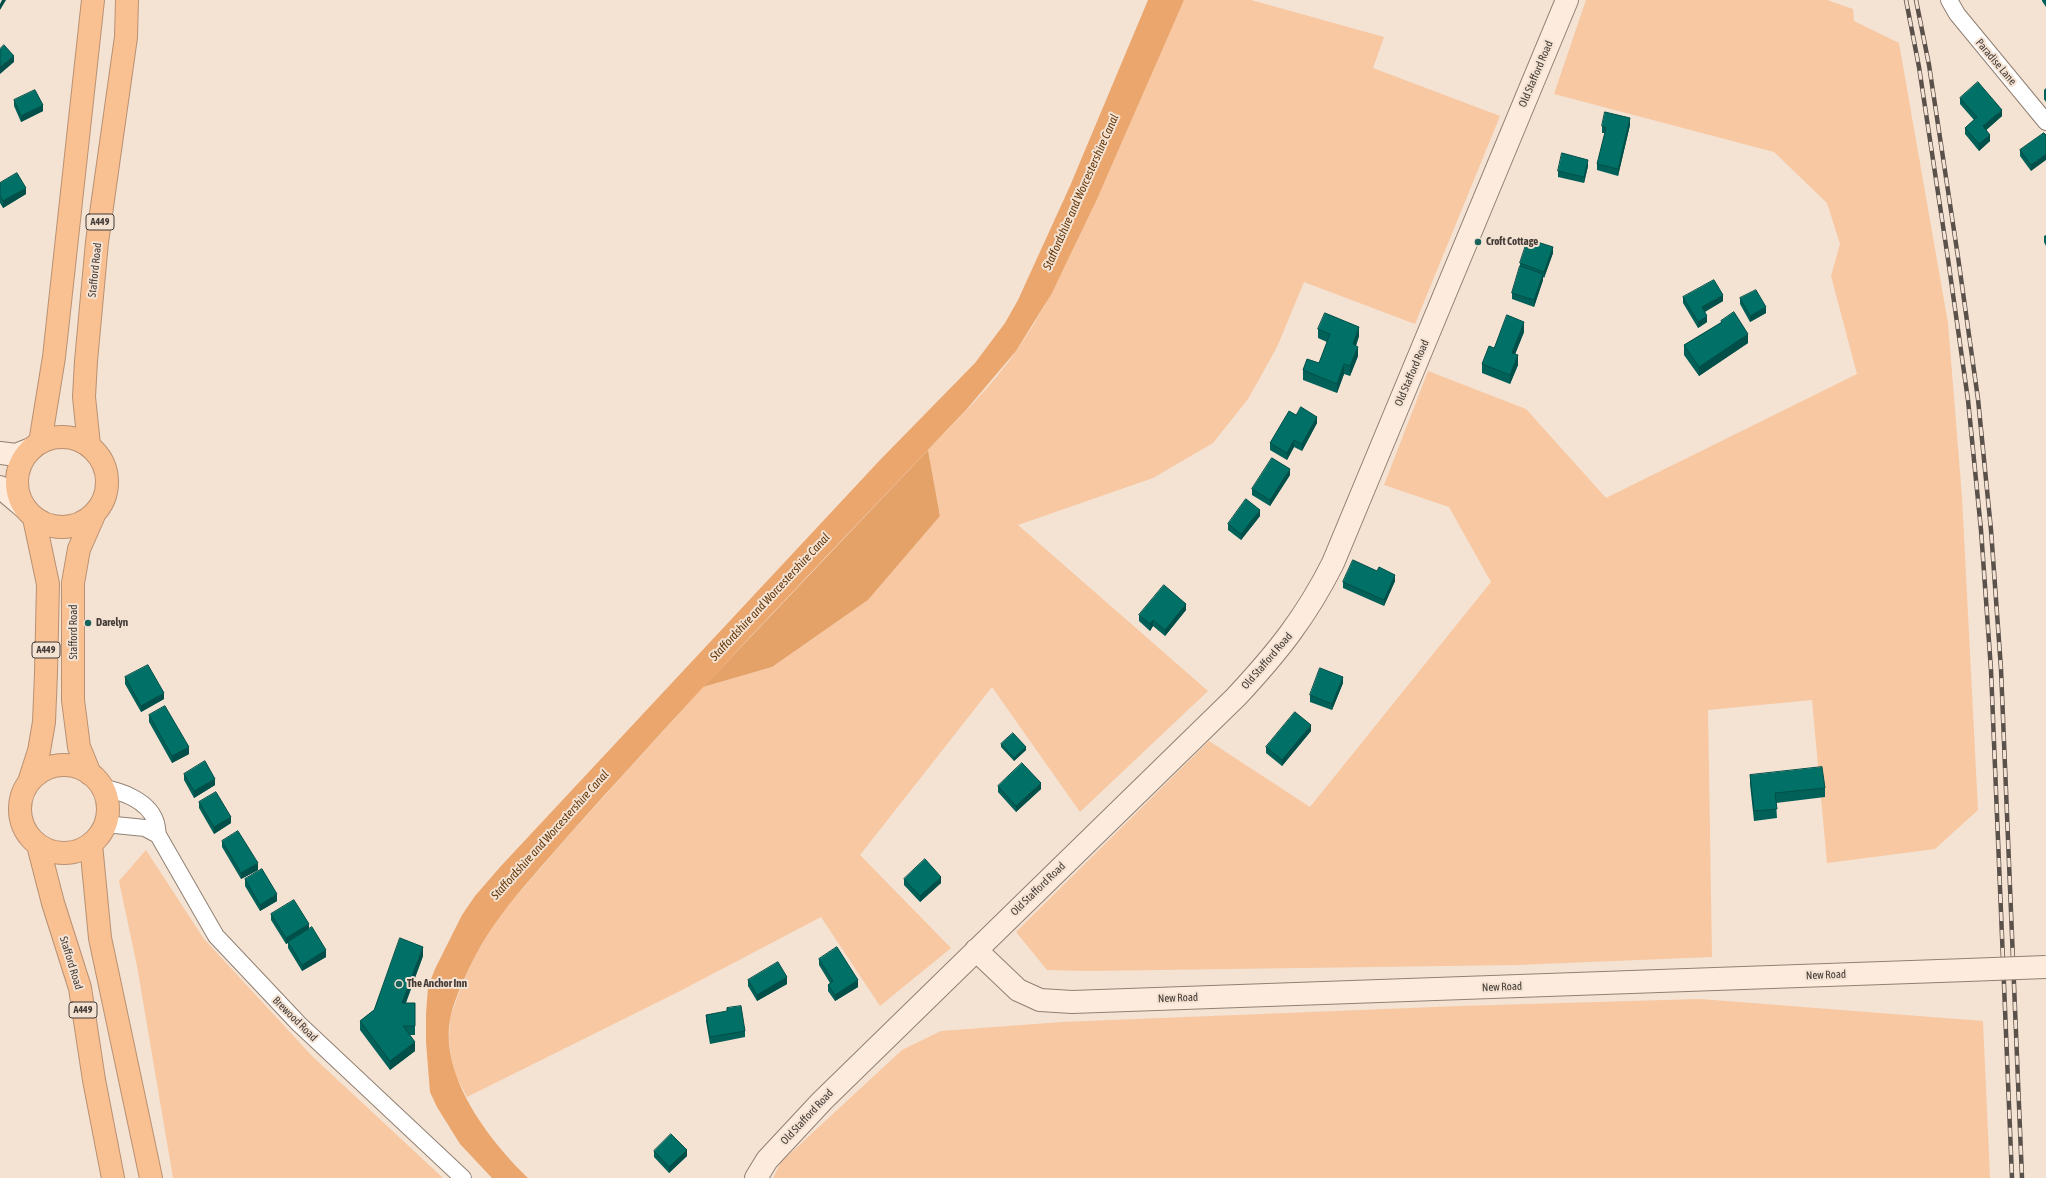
<!DOCTYPE html>
<style>
body{margin:0}
canvas{display:block;background:#f4e2d3}
</style>
<canvas width="2046" height="1178"></canvas>
<script>
const ctx = document.querySelector('canvas').getContext('2d');
ctx.lineJoin = 'round';
function fillPath(path, color) { ctx.fillStyle = color; ctx.fill(path, 'evenodd'); }
function stroke(path, color, width, dash) { ctx.strokeStyle = color; ctx.lineWidth = width; ctx.lineCap = dash ? 'butt' : 'round'; ctx.setLineDash(dash || []); ctx.stroke(path); }
function drawText(font, color, halo, rows, align = 'center') {
  ctx.font = font + ' "Asap Condensed",sans-serif'; ctx.lineWidth = 4; ctx.setLineDash([]); ctx.textBaseline = 'middle'; ctx.strokeStyle = halo; ctx.fillStyle = color; for (const [text, x, y, turn = 0] of rows) {
    ctx.save(); ctx.translate(x, y); ctx.rotate((+turn || 0) * Math.PI / 180); ctx.textAlign = isNaN(turn) ? turn : align; if (halo) ctx.strokeText(text, 0, 0); ctx.fillText(text, 0, 0); ctx.restore();
  }
}
fillPath(new Path2D(`
 M1184,0H1251L1384,37L1373,68L1500,116L1415,324L1304,282L1277,347L1248,399L1213,443L1153,478L1018,525L1208,691L1080,812L992,687L860,855L951,948L880,1006L821,917L682,990L467,1097L456,1076L451,1057L449,1039L450,1018L461,987L472,961L499,916L570,834L703,687L772,667L868,600L940,516L928,450C959,418 992,386 1017,350C1042,314 1061,275 1079,236C1117,158 1148,78 1184,0Z
 M1586,0H1827L1853,9L1854,21L1899,43L1948,323L1962,497L1978,810L1935,849L1827,863L1812,700L1708,710L1712,957L1516,965L1087,971L1047,970L1016,932L1209,741L1310,807L1491,582L1449,507L1384,485L1428,371L1526,409L1606,498L1857,374L1831,276L1840,244L1827,203L1774,152L1554,94Z
 M146,850L204,939L312,1056L443,1178H173L137,966L119,881Z
 M1700,999L1983,1021L1990,1178H773L781,1162L902,1050L941,1031L1062,1022L1460,1006Z`), '#f7c8a2');
fillPath(new Path2D(`
 M928,450L940,516L868,600L772,667L703,687Z`), '#e5a268');
fillPath(new Path2D(`
 M1148,0H1184L1097,199L1052,293L1016,351L966,410C851,531 734,651 623,775C597,803 572,831 547,860C512,900 487,928 465,977C459,990 453,1005 450,1019C440,1077 489,1140 528,1178H492L460,1144L437,1107L430,1092L426,1042V1014L428,987L435,969L462,915L475,896L501,866L880,460L975,363L1005,323L1018,300L1070,186Z`), '#eaa66d');
const street = new Path2D(`
 M1949,0L1957,14L2046,122
 M103,788C121,791 147,800 155,820C157,824 157,830 158,835L216,936L299,1024L463,1178
 M105,824L145,828L158,835`);
const secondary = new Path2D(`
 M0,453L16,455L31,449
 M0,487L25,508
 M976,950L1018,990L1040,1000L1072,1002L1967,970
 M756,1178L767,1160L822,1101L1236,697C1277,653 1306,617 1333,563L1567,0`);
const highway = new Path2D(`
 M17 482a45 45 0 1 1 90 0a45 45 0 1 1-90 0Z
 M40,443L54,357L93,0
 M89,445L84,397L86,361L97,242L126,37L127,0
 M20 809a44 44 0 1 1 88 0a44 44 0 1 1-88 0Z
 M90,774L79,747L73,700V583L79,549L94,515
 M29,782L39,751L44,722L46,673L48,584L34,518
 M91,844L100,938L151,1178
 M38,845L53,903L80,988L94,1080L113,1178`);
stroke(street, '#918073', 18);
stroke(secondary, '#918073', 24);
stroke(highway, '#b99172', 24);
stroke(street, '#fff', 16);
stroke(secondary, '#fdecde', 22);
stroke(highway, '#f9c092', 22);
const rail = new Path2D(`
 M1906,0L1919,67L1948,259L1968,400L1981,530L1991,670L2012,1178
 M1916,0L1929,65L1958,257L1978,399L1991,530L2001,669L2022,1178`);
stroke(rail, '#5b514b', 4.5);
stroke(rail, '#f4e2d3', 3, [9]);
const secondaryBridge = new Path2D(`
 M1967,970L2046,967`);
stroke(secondaryBridge, '#918073', 24, []);
stroke(secondaryBridge, '#fdecde', 22);
fillPath(new Path2D(`
 M2042,0H2046V7L2042,1Z
 M2046,88V102L2044,99V90Z
 M1960,98L2002,116L1986,130L1990,141L1979,151L1965,134V128L1974,120L1960,104Z
 M14,100L43,111L21,122L14,106Z
 M1630,125L1618,176L1597,170V164L1605,133H1602V126Z
 M2044,133L2031,171L2020,156V150Z
 M1588,166L1584,183L1558,177V171Z
 M0,183L26,194L3,208L0,203Z
 M2046,235V246L2044,242V236Z
 M1553,253L1544,278L1543,277V280L1534,307L1512,299V293L1520,268V263Z
 M1683,297L1723,301L1705,312L1707,322L1698,328L1683,303Z
 M1740,298L1766,313L1750,322L1740,304Z
 M1721,321L1748,343L1699,376L1684,355V345L1721,323Z
 M1318,329L1359,336L1356,346L1358,356L1350,376L1344,374L1337,393L1303,380V370L1319,363L1327,342L1318,338Z
 M1524,332L1515,354L1518,365L1510,384L1482,373V364L1494,348Z
 M1296,415L1317,423L1302,451L1294,447L1287,460L1270,450V443Z
 M1290,475L1270,506L1252,495V489Z
 M1260,516L1241,540L1228,530V524Z
 M1395,581L1384,606L1343,588V582Z
 M1186,610L1165,636L1153,626L1150,631L1139,621V615Z
 M125,677L164,699L141,712L125,684Z
 M1343,683L1332,710L1310,702V695Z
 M149,715L189,754L172,763L149,722Z
 M1311,731L1282,766L1266,753V747Z
 M1001,744L1026,750L1014,761L1001,747Z
 M184,774L215,785L194,798L184,780Z
 M1750,775L1825,788V797L1776,803L1777,818L1754,821L1750,784Z
 M998,786L1041,789L1016,812L998,792Z
 M199,802L231,823L214,834L199,808Z
 M222,841L258,870L241,879L222,847Z
 M245,879L277,901L260,911L245,886Z
 M904,879L941,883L920,902L904,885Z
 M271,914L309,929L326,957L302,971L288,948V943L286,944L271,920Z
 M423,956L406,1003H415V1035H410L415,1051L390,1070L360,1030V1021L374,1010Z
 M819,959L858,987L835,1001L828,991V985L830,983L819,965Z
 M748,980L787,984L757,1001L748,986Z
 M727,1008L745,1031V1037L710,1044L706,1021V1015L727,1012Z
 M654,1151L687,1156L669,1173L654,1157Z`), '#016159');
fillPath(new Path2D(`
 M2,0H6L0,10V4Z
 M14,56V62L0,74V67Z
 M43,105V111L21,122V116Z
 M2002,110V116L1983,133V126Z
 M1630,118V125L1618,176V169Z
 M1990,135V141L1979,151V144Z
 M2046,154V160L2031,171V165Z
 M1588,160V166L1584,183V177Z
 M26,188V194L3,208V201Z
 M1553,247V253L1544,278V272Z
 M1543,274V280L1534,307V300Z
 M1723,295V301L1702,313V307Z
 M1766,307V313L1750,322V316Z
 M1707,316V322L1698,328V322Z
 M1524,322V332L1512,362V353Z
 M1359,327V336L1353,354V344Z
 M1748,334V343L1699,376V367Z
 M1358,347V356L1350,376V366Z
 M1518,355V365L1510,384V375Z
 M1344,364V374L1337,393V384Z
 M1317,417V423L1302,451V444Z
 M1294,440V447L1287,460V453Z
 M1290,469V475L1270,506V500Z
 M1260,510V516L1241,540V534Z
 M1395,575V581L1384,606V600Z
 M1186,604V610L1165,636V630Z
 M1153,620V626L1150,631V624Z
 M1343,677V683L1332,710V704Z
 M164,693V699L141,712V706Z
 M1311,725V731L1282,766V760Z
 M189,747V754L172,763V756Z
 M1026,747V750L1014,761V758Z
 M215,779V785L194,798V791Z
 M1041,783V789L1016,812V806Z
 M231,817V823L214,834V827Z
 M258,863V870L241,879V873Z
 M941,877V883L920,902V896Z
 M277,894V901L260,911V905Z
 M309,924V930L286,944V938Z
 M423,947V956L402,1012V1003Z
 M326,950V957L302,971V965Z
 M787,977V984L757,1001V995Z
 M858,980V987L835,1001V995Z
 M415,1042V1051L390,1070V1061Z
 M687,1150V1156L669,1173V1167Z`), '#014f48');
const building = new Path2D(`
 M4,45L14,56L0,67V49Z
 M1978,82L2002,110L1983,126L1990,135L1979,144L1965,128L1977,117L1960,98Z
 M35,90L43,105L21,116L14,100Z
 M1605,112L1630,118L1618,169L1597,164L1606,128L1602,126Z
 M2044,133L2046,135V154L2031,165L2020,150Z
 M1562,153L1588,160L1584,177L1558,171Z
 M17,173L26,188L3,201L0,196V183Z
 M1528,239L1553,247L1544,272L1520,263Z
 M1520,266L1543,274L1534,300L1512,293Z
 M1714,280L1723,295L1702,307L1707,316L1698,322L1683,297Z
 M1756,290L1766,307L1750,316L1740,298Z
 M1734,312L1748,334L1699,367L1684,345L1722,322L1721,321Z
 M1325,313L1359,327L1353,344L1358,347L1350,366L1344,364L1337,384L1303,370L1307,359L1319,363L1330,334L1318,329Z
 M1507,315L1524,322L1512,353L1518,355L1510,375L1482,364L1489,346L1494,348Z
 M1301,407L1317,417L1302,444L1294,440L1287,453L1270,443L1289,411L1296,415Z
 M1272,458L1290,469L1270,500L1252,489Z
 M1246,499L1260,510L1241,534L1228,524Z
 M1353,560L1377,571L1379,567L1395,575L1384,600L1343,582Z
 M1164,585L1186,604L1165,630L1153,620L1150,624L1139,615Z
 M148,665L164,693L141,706L125,677Z
 M1320,668L1343,677L1332,704L1310,695Z
 M165,706L189,747L172,756L149,715Z
 M1295,712L1311,725L1282,760L1266,747Z
 M1013,733L1026,747L1014,758L1001,744Z
 M205,761L215,779L194,791L184,774Z
 M1022,763L1041,783L1016,806L998,786Z
 M1822,767L1825,788L1775,793L1777,809L1754,811L1750,775Z
 M216,792L231,817L214,827L199,802Z
 M238,831L258,863L241,873L222,841Z
 M925,859L941,877L920,896L904,879Z
 M262,869L277,894L260,905L245,879Z
 M294,900L309,924L286,938L271,914Z
 M312,927L326,950L302,965L288,942Z
 M400,938L423,947L402,1003H415V1026H403L415,1042L390,1061L360,1021L374,1010Z
 M837,947L858,980L835,995L828,985L833,981L819,959Z
 M778,962L787,977L757,995L748,980Z
 M741,1006L745,1031L710,1037L706,1015L727,1011V1008Z
 M671,1134L687,1150L669,1167L654,1151Z`);
fillPath(building, '#017167');
stroke(building, '#014f48', 1);
for (const [x, y, r, color] of [
 [1478,242,4,"#18635b"],
 [88,623,4,"#18635b"],
 [399,984,4,"#18635b"]
]) { const dot = new Path2D(); dot.arc(x, y, r, 0, 2 * Math.PI); ctx.fillStyle = color; ctx.fill(dot); stroke(dot, '#f4e2d3', 1.5); }
for (const [x, y, w] of [
 [100,222,28],
 [46,650,28],
 [83,1010,28]
]) { const box = new Path2D(); box.roundRect(x - w / 2, y - 8, w, 16, 3); ctx.fillStyle = '#f4e2d3'; ctx.fill(box); stroke(box, '#433b36', 1); }
drawText('bold 10px', '#433b36', null, [
 ["A449",100,222],
 ["A449",46,650],
 ["A449",83,1010]
]);
drawText('11px', '#433b36', '#f4e2d3', [
 ["Paradise Lane",1996,62,50],
 ["Old Stafford Road",1536,74,-67],
 ["Stafford Road",95,270,-84],
 ["Old Stafford Road",1412,373,-67],
 ["Stafford Road",74,632,-90],
 ["Old Stafford Road",1267,661,-49],
 ["Old Stafford Road",1038,889,-44],
 ["Stafford Road",71,963,73],
 ["New Road",1826,975,-2],
 ["New Road",1502,987,-2],
 ["New Road",1178,998,-2],
 ["Brewood Road",295,1019,45],
 ["Old Stafford Road",807,1117,-47]
]);
drawText('bold 11px', '#433b36', '#f4e2d3', [
 ["Croft Cottage",1486,242],
 ["Darelyn",96,623],
 ["The Anchor Inn",407,984]
], 'left');
drawText('italic 12px', '#64380a', '#f4e2d3', [
 ["Staffordshire and Worcestershire Canal",1081,192,-66],
 ["Staffordshire and Worcestershire Canal",770,597,-47],
 ["Staffordshire and Worcestershire Canal",550,835,-48]
]);
</script>
